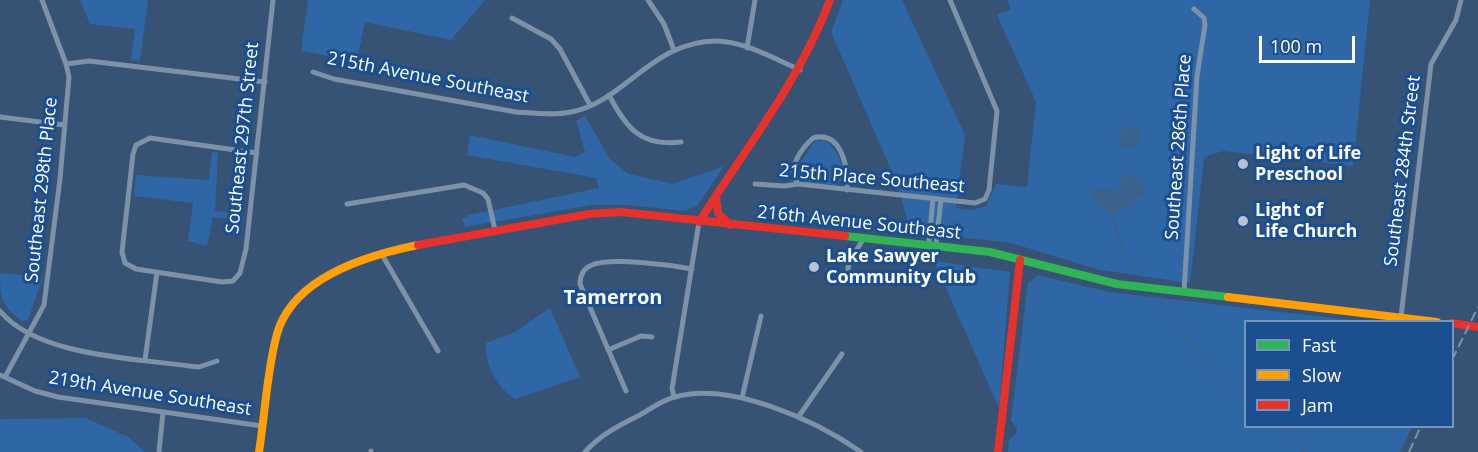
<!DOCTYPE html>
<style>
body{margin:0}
#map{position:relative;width:1478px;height:452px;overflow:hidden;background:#365274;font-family:"Open Sans",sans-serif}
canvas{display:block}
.legend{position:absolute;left:1244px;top:320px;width:210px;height:108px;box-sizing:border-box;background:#1b4f8f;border:2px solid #7695bc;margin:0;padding:8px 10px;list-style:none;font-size:18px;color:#fff}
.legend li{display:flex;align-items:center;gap:12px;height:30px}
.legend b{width:30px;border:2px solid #7695bc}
.scale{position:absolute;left:1259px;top:36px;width:96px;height:27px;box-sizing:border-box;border:3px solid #fff;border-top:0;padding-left:8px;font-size:18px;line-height:21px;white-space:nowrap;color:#fff;-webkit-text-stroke:4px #1b4f8f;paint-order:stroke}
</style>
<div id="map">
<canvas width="1478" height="452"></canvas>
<ul class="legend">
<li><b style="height:8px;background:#30b455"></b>Fast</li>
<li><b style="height:8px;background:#ff9f0a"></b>Slow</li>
<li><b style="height:8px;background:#e5322d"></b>Jam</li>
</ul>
<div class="scale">100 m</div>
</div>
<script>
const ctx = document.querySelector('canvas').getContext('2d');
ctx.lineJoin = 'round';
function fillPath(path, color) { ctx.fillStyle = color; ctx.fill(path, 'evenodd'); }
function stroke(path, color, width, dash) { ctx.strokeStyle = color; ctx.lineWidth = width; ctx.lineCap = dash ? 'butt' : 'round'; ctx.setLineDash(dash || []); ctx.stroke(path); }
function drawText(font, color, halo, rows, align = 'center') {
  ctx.font = font + ' "Open Sans",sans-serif'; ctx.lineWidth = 6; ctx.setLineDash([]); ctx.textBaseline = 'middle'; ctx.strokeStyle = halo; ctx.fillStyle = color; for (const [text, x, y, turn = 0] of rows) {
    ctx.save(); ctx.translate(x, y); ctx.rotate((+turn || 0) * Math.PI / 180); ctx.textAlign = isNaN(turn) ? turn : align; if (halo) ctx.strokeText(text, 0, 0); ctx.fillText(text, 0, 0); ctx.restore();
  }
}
fillPath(new Path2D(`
 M80,0H148L140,61L131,60L135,29L90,24Z
 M308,0H485L451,40L365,22L357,61L301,51Z
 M843,0H902L965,135L956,208L971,210L986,206L996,184L1027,187L1036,102L997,15L1011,9L1007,0H1370L1353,166L1223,151L1204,157L1190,283L1100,270L1011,243L910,232L899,188L831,32Z
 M585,116L610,159L629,174L673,184L724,166L697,206L684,211L628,205H592L465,227L462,219L469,215L599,188L596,178L467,155L470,135L575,157L585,152L576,121Z
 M824,140C835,145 846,167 843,179L835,185L804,182L797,173L798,166L814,142Z
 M212,152L218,153L215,211L243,214V220L213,217L207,246L188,241L193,203L134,196L136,175L209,180Z
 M934,261L1010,272L999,408Z
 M0,273L43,277L28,320L22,321C1,306 0,297 0,273Z
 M1038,275L1109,292L1359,321L1246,322V426L1412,427L1400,452H1008L1009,440L1016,434L1017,428L1011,421L1028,283Z
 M550,308L580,377L515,399C497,387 484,364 486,343L515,332Z
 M86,418L128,437L145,452H0V419Z`), '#2f66a5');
fillPath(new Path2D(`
 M1134,126L1140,132V138L1132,148L1120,147L1118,135L1125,127Z
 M1127,175C1137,175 1147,183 1145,194L1137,197L1131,209L1121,208L1116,214C1104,213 1091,204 1091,191L1109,188L1117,193L1122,177Z`), '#3b618d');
stroke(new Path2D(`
 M1112,214L1121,244L1141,274
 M1157,297L1218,377L1246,401
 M1280,426L1304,452`), '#3b618d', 2);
stroke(new Path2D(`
 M648,0L664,24L674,50
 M512,18L551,39L560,49L590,105
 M747,48L755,0
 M66,64L89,61L265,82
 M313,72L334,79L516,112C534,113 553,116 571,112C625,102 652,40 718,41C745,42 775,59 800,70
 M609,95C626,128 641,147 681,142
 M0,117L64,125
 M257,153L150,138L136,145L133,154L122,252L125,263L136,269L222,282L233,281L240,273L246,249L273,0
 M755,184L784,186L798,184L975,203L985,199L989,190L997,111L950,0
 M798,184C786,169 801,149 813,138C842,130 849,170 847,190
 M347,204L464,185L483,193L488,199L495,230
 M929,243L933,199
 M936,244L941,200
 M381,253L438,351
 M846,282L849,262L864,238
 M1184,292L1197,76L1205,25L1204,18L1194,9
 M0,311C37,356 133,358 189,366L199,367L217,361
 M1401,317L1431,64L1456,20L1461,0
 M608,350L641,336L652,337
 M145,360L157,272
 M0,375L35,391L58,397L262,426
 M5,377L44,305L60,179L69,77L66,64L42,0
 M626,391L580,284C580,275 584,268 592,265C611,257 670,265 692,269
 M674,397L672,389L699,222
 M742,398L761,316
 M799,416L842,354
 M371,451V452
 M159,452L163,412
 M585,452C600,435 618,426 638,416C649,410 662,400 675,397C730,381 817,421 861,452`), '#7d92a8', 5);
stroke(new Path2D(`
 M845,236L990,252L1117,284L1228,297`), '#30b455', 8);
stroke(new Path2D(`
 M1228,297L1437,322
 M259,452C265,414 267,370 277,334C293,277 368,255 418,245`), '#ff9f0a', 8);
stroke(new Path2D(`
 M716,197L718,213L730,225
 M699,222C745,149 799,82 830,0
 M418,245L589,214L621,212L845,236
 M1452,323L1478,327
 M998,452L1020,260`), '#e5322d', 8);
stroke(new Path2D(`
 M1452,360L1478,307
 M1409,452L1421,426`), '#7e92a7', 2, [10, 4.5]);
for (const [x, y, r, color] of [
 [1243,164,6,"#b9c2ce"],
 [1243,221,6,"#b9c2ce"],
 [814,267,6,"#b9c2ce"]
]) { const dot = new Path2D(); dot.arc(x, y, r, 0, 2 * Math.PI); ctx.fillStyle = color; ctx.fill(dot); stroke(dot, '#1b4f8f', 2); }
drawText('18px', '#fff', '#1b4f8f', [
 ["215th Avenue Southeast",428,78,11],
 ["Southeast 297th Street",243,138,-84],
 ["Southeast 286th Place",1179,147,-86],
 ["Southeast 284th Street",1403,171,-83],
 ["215th Place Southeast",872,179,5],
 ["Southeast 298th Place",42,190,-84],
 ["216th Avenue Southeast",859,223,6],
 ["219th Avenue Southeast",150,394,9]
]);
drawText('bold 18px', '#fff', '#1b4f8f', [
 ["Light of Life",1255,154],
 ["Preschool",1255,175],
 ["Light of",1255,211],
 ["Life Church",1255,232],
 ["Lake Sawyer",826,257],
 ["Community Club",826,278]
], 'left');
drawText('bold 20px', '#fff', '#1b4f8f', [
 ["Tamerron",613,298]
]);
</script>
